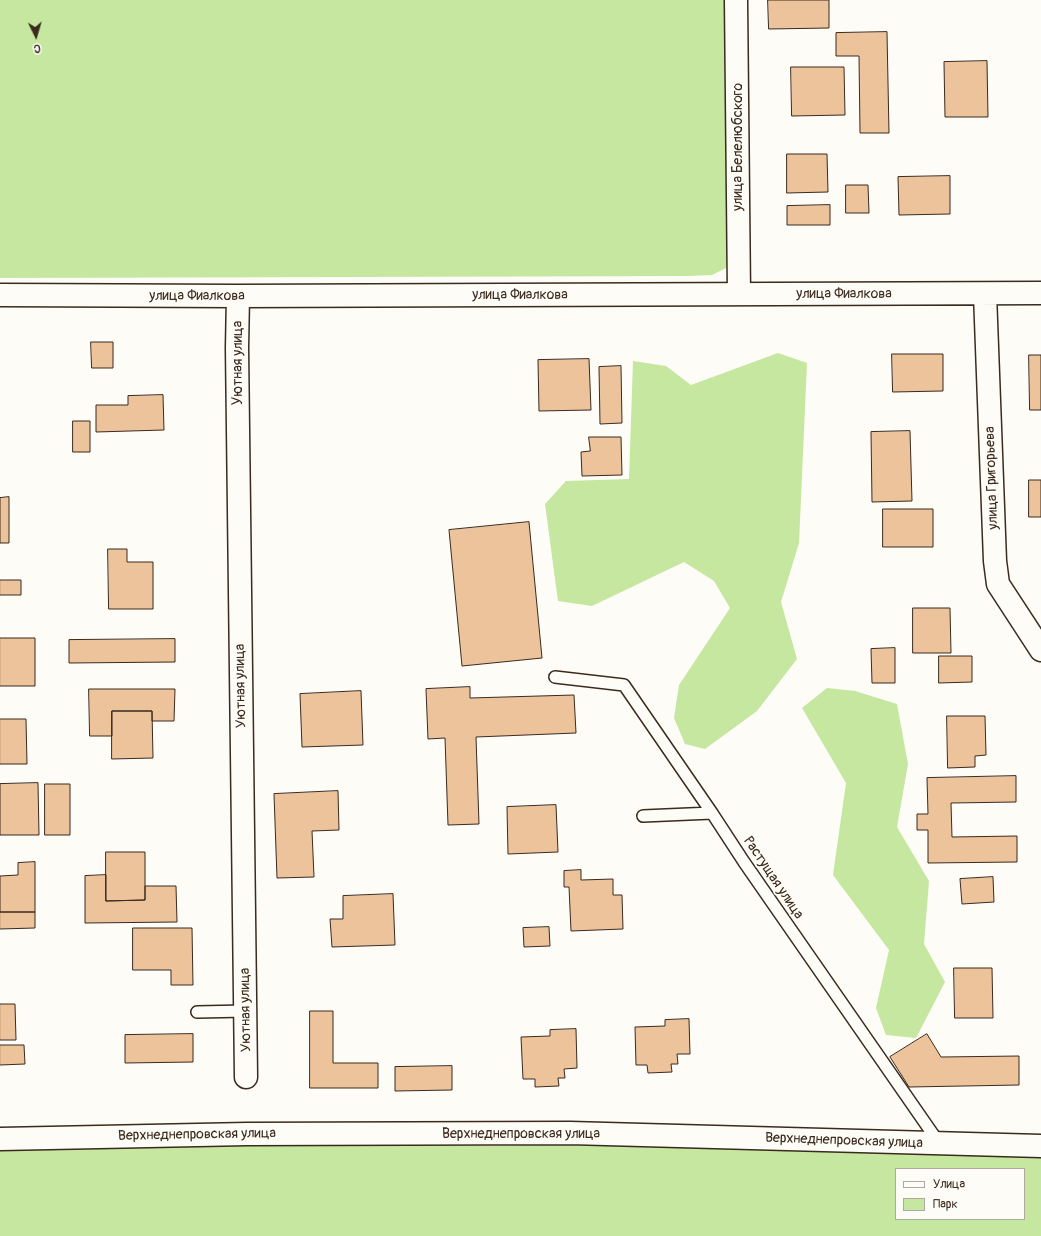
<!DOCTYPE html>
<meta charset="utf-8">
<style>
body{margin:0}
#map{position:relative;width:1041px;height:1236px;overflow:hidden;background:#fdfcf7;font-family:Pangolin,sans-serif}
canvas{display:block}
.legend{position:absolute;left:895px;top:1168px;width:130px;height:52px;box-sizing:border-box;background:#fdfcf7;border:1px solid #afa8a0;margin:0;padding:5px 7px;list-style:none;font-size:12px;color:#3b2a1e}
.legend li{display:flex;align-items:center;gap:8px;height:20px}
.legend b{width:20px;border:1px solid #afa8a0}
.north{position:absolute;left:16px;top:16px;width:40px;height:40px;-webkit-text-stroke:3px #fdfcf7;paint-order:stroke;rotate:175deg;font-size:11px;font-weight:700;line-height:16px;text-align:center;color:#3b2a1e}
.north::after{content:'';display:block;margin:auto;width:14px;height:18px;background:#3b2a1e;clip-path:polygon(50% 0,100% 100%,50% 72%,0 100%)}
</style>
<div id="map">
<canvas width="1041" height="1236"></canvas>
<ul class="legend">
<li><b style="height:5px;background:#fdfcf7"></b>Улица</li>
<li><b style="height:11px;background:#c5e7a0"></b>Парк</li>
</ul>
<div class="north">С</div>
</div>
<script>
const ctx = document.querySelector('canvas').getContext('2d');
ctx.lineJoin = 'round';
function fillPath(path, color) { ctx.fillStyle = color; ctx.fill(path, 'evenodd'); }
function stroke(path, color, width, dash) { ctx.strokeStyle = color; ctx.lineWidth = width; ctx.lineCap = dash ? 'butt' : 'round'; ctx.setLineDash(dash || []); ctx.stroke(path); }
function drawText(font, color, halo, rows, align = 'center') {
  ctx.font = font + ' Pangolin,sans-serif'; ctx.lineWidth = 3.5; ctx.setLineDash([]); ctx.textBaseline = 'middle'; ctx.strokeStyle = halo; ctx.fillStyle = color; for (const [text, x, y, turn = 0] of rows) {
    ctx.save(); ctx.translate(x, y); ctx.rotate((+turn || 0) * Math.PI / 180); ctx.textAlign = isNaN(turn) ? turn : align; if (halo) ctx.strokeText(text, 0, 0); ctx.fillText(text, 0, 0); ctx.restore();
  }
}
fillPath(new Path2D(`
 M0,0H728L730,254L726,268L712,275L689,276L0,278Z
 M778,353L807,363L799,543L781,602L797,659L757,711L705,749L685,744L674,718L679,685L730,608L714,581L684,562L592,606L558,601L545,504L566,481L629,479L633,361L666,366L691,385Z
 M827,688L855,691L897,704L908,764L897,827L929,881L924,944L945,982L916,1038L886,1035L876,1008L889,950L833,875L846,783L802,708Z
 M252,1141L396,1146L769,1145L1041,1157V1236H0V1145ZM896,1169H1024V1219H896Z`), '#c5e7a0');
const building = new Path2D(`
 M768,0H829V28L769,29Z
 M887,32L889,133H860L859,56H836V33Z
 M987,61L988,117H945L944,62Z
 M791,67H844L845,115L792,116Z
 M787,154H827L828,192L787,193Z
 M950,176V214L899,215L898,177Z
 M846,185H868L869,213H846Z
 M830,205V225H787V206Z
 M91,342H113V368H92Z
 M892,354H943V391L893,392Z
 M1029,355H1041V410H1030Z
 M589,359L591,410L539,411L538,360Z
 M621,366L622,423L600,424L599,367Z
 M163,395L164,430L96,432V405H128V396Z
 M73,421H90V452H73Z
 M910,431L912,501L872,502L871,432Z
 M589,437H621L622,475L582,476L581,452L590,451Z
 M1029,480H1041V517H1029Z
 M9,497V543H0V498Z
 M883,509H933V547H883Z
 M529,522L542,658L462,666L449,530Z
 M108,549H127V562H153V609H109Z
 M0,580H21V595H0Z
 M913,608H950L951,653H913Z
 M0,638H35V686H0Z
 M175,639V662L69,663V640Z
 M895,648V683H872L871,649Z
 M939,656H972V682L939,683Z
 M470,687V698L574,695L576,733L476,737L479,824L448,825L445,738L428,739L426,689Z
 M89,689H175L174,721H152V711H112V736H90Z
 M361,691L363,745L302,747L300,694Z
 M112,711H152L153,758L112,759Z
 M947,716H985L986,755L975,756V767L948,768Z
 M0,719H26L27,764H0Z
 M1016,776V802L951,803L952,837L1017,836V862L928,863V830H917V814H928L927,778Z
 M38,783L39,835H0V784Z
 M45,784H70V835H45Z
 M338,791L339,830L312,831L314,877L277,878L274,794Z
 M556,805L558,852L508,854L507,807Z
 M106,852H145V900L106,901Z
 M35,862V912H0V876L18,875V863Z
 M581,870V880L613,879V895H622L623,929L571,931L569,887H564V871Z
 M106,875V901L145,900V886H176L177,922L85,923V876Z
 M993,877L994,902L962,904L960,879Z
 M393,894L395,945L332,947L330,919H343V896Z
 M0,912H35V928L0,929Z
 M549,927L550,946L524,947L523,928Z
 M133,928H192L193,985H171V970H133Z
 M954,968H992L993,1018H955Z
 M0,1004H15L16,1040H0Z
 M310,1011H333V1063H378V1088H310Z
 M689,1019L690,1054H677L678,1064H671L672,1072L648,1073L647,1065H636L635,1027L665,1026V1020Z
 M576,1029L577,1068L564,1069L565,1078H558L559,1086L535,1087V1079H523L521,1037L550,1036V1030Z
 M193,1034V1062L125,1063V1035Z
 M927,1034L941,1057L1019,1056V1085L909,1087L890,1057Z
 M0,1045H24L25,1064L0,1065Z
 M452,1066V1090L395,1091V1067Z`);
fillPath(building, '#ecc39b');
stroke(building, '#3b2a1e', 1);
const service = new Path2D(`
 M555,677L624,685L712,813L744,862L939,1143
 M643,816L712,813
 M197,1012L246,1011`);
const minor = new Path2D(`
 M736,0L739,294
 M985,294L995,561L998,584L1041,650
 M0,295L238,296L1041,293
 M238,296L237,348L246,1077`);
const tertiary = new Path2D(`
 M0,1139L247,1134L570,1133L1041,1146`);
stroke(service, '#3b2a1e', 14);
stroke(minor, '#3b2a1e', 25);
stroke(tertiary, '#3b2a1e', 25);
stroke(service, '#fdfcf7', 11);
stroke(minor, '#fdfcf7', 22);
stroke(tertiary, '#fdfcf7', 22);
drawText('14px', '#3b2a1e', '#fdfcf7', [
 ["улица Белелюбского",738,147,-90],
 ["улица Фиалкова",844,294],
 ["улица Фиалкова",520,295],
 ["улица Фиалкова",197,296],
 ["Уютная улица",238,363,-90],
 ["улица Григорьева",992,478,-92],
 ["Уютная улица",241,686,-91],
 ["Растущая улица",773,878,56],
 ["Уютная улица",246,1010,-91],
 ["Верхнеднепровская улица",521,1134],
 ["Верхнеднепровская улица",197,1135,-1],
 ["Верхнеднепровская улица",844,1141,2]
]);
</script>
